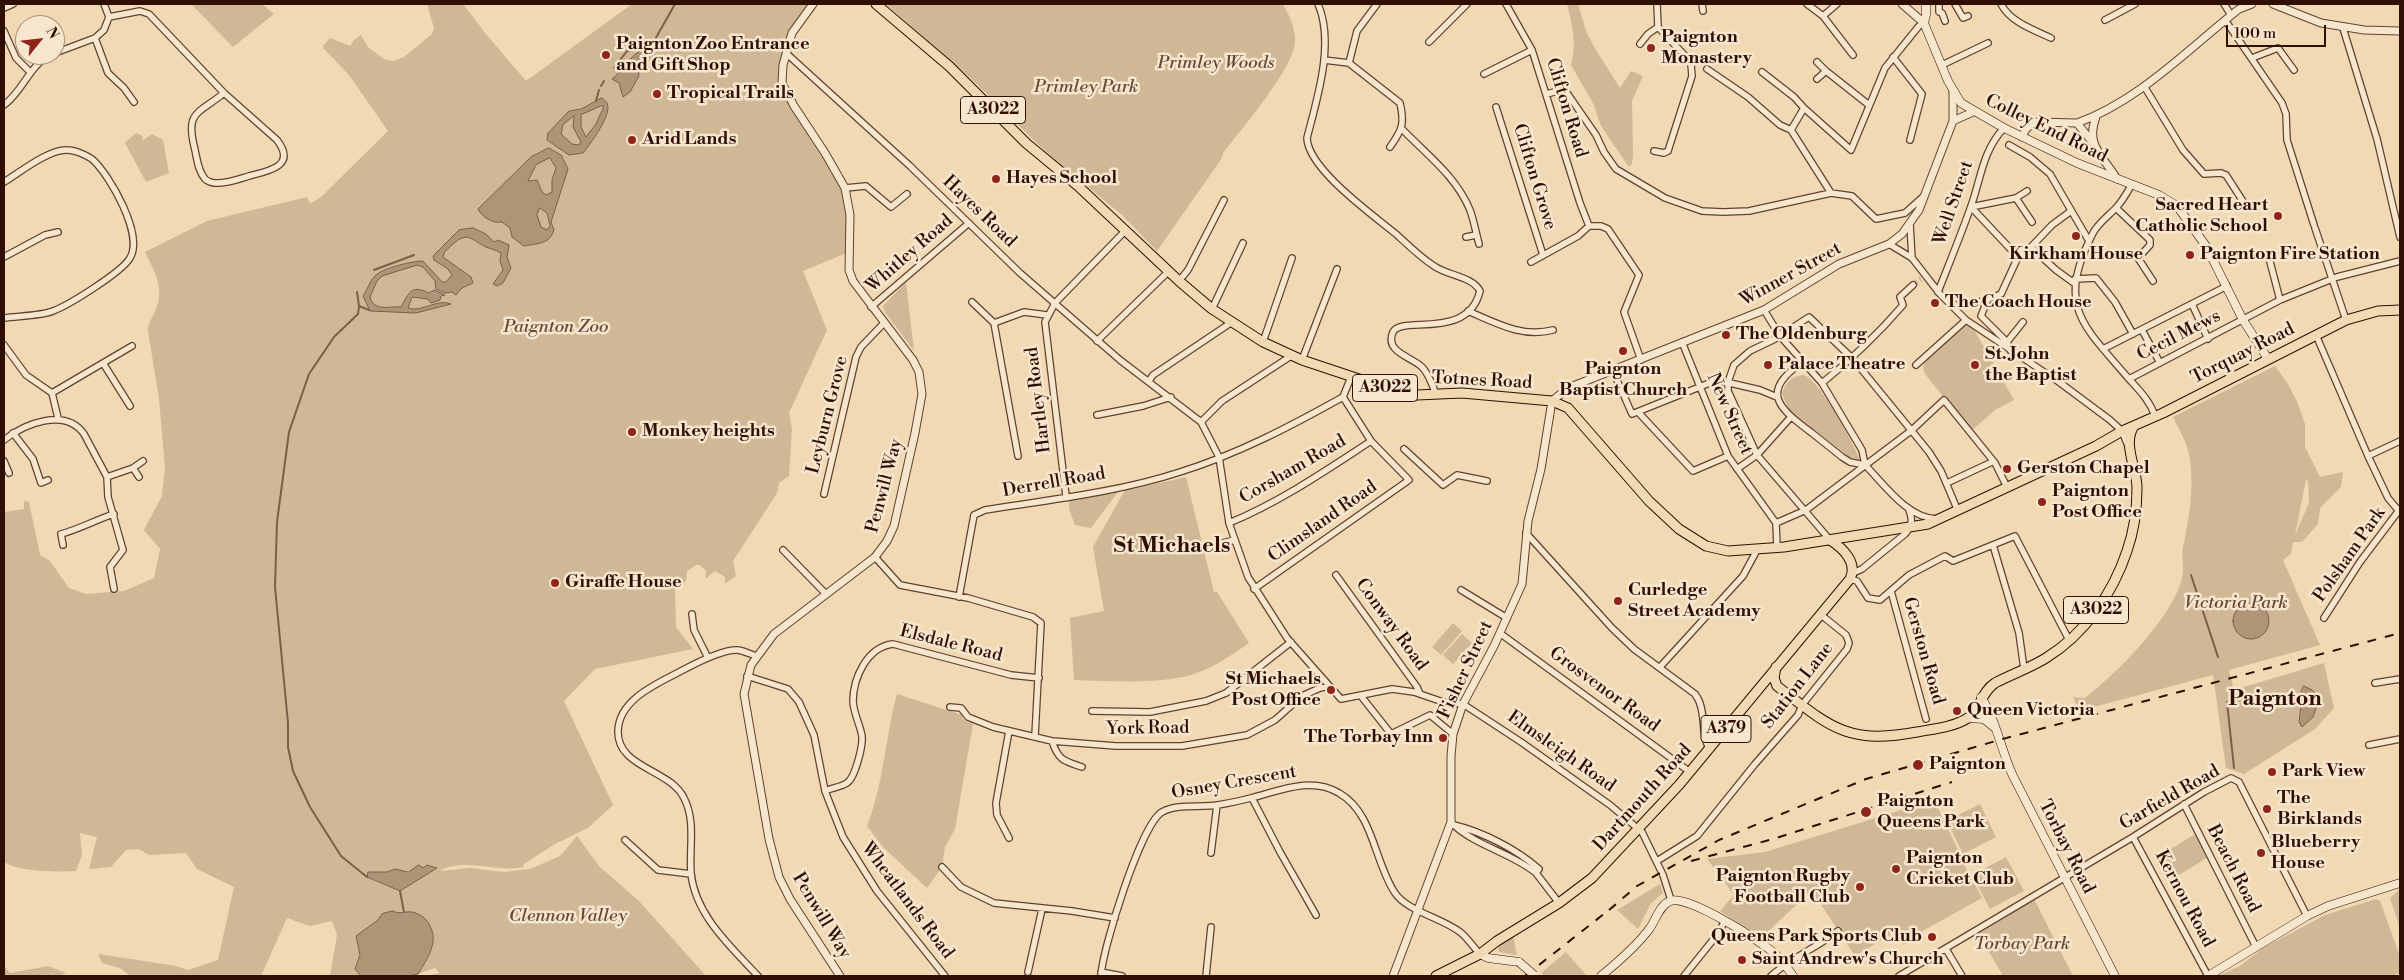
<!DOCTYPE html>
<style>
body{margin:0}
#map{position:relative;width:2404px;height:980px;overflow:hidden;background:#f1d9b4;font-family:"Libre Bodoni",serif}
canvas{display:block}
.frame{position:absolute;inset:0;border:5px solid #2f0f03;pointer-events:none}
.north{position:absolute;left:15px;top:15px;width:50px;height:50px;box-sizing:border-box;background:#f6e6ce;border:1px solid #a6907d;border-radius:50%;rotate:61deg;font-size:14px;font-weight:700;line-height:20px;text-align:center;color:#2f0f03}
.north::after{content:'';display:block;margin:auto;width:18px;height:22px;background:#8f2418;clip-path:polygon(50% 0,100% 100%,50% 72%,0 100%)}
.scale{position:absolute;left:2226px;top:25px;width:100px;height:22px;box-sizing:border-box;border:2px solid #2f0f03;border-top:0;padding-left:6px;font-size:15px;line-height:18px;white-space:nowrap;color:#2f0f03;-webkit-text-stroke:4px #f6e6ce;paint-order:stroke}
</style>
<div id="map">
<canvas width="2404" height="980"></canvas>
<div class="frame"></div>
<div class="north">N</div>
<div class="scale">100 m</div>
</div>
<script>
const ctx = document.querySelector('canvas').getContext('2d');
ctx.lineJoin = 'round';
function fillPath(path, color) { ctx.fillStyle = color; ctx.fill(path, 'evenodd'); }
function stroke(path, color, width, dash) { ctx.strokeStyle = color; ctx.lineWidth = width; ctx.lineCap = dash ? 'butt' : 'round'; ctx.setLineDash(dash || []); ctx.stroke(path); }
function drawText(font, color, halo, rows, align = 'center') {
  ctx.font = font + ' "Libre Bodoni",serif'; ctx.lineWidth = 5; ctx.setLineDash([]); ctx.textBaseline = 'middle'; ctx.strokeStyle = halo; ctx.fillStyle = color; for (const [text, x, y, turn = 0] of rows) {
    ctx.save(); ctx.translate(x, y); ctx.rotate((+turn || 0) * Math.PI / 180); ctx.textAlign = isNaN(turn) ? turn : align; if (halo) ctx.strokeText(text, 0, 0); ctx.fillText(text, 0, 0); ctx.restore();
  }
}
fillPath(new Path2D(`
 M191,4H262L274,14L233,47Z
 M427,4H463L486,34L526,81L632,4H811L792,33L782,83L845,188L849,252L803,271L827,330L789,413L792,429L789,476L779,483L777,493L733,561L736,576L725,584V577L715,571L705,579L706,571L700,565H696L687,571L686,581L675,590L676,627L693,649L595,669L564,701L613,805L588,828L555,844L524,864L523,867C497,873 464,857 440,871L470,868L504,872L530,869L560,856L577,836L599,866L639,901L706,976H427L439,973L435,968L418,974L433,947L404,912L378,920L356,936L360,955L355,969L361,976H330L337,935L332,921L310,926L287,918L261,976H130L120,968L102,963L98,954L176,966L188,970L218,960L234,887L197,869L186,853L149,855L139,849L126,850L111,867L89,869L97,837L80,833L82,855L76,871C57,872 19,872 4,862V512L24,509V501L29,502L40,555L50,561L69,588L86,594L124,591L154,578L160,549L144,530L162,496L165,467L159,399L148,331C148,322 153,317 156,309C165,288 154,271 145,252L207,221L307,197L310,204L321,197L388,131L349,75L324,49L323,46L330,38L350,46L354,40L361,35L368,47L384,59L393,61L404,57L432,34L434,28ZM423,868H436L400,891L373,880L374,872H387L395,869L408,872Z
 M886,4H1283C1289,15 1295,27 1295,40C1296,66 1240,131 1223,153L1222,158L1157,251L1122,215L1048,154L971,79Z
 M1567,4H1578L1586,31L1594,47L1620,88L1631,71L1643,76L1632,101L1633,154L1632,164L1629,167L1601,126L1593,103L1571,65C1577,45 1572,24 1567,4Z
 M136,133L143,136L142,141L152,134L163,140L169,173L146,182L125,143Z
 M906,282L914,351L885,312L883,306Z
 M1969,325L1972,326L2014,400L1995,410L1971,431L1925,374L1923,367L1927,358L1965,326Z
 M2275,366L2288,384L2298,404L2305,424V447L2320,477L2343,472L2341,487L2320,508L2318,524L2302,542H2293L2291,554L2283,560L2320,645L2229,670L2234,690L2324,663L2334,708L2315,729L2244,774L2226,768L2213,675L2079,711L2073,697L2085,698C2116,674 2177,614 2183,573C2184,565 2181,555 2183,547C2189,519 2194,488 2190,459C2188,444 2179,430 2173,417ZM2306,480L2308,481L2309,503L2295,535Z
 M1804,375C1821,382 1853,442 1860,460L1849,457L1788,409L1782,393C1786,383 1791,376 1804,375Z
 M1186,477L1214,592H1217L1249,643C1229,657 1207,672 1183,677C1147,684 1110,681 1074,680L1070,618L1104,611L1093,547L1126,488L1134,489Z
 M1118,492L1091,528L1075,525L1069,509V501Z
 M1453,623L1462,631L1441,655L1432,647Z
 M1462,634L1472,643L1453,664L1443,655Z
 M897,694L962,715L963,720L973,724L955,829L945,847L942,867L927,888L882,846L867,826C884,783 885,738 897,694Z
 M1934,800L1961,856L1960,857L1982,898L1919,933L1921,938L1903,945L1896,935L1892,934L1855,956L1822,906L1809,893L1761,938L1720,911L1734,895L1707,859L1765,852Z
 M1980,804L1996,837L1963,854L1947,821Z
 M2195,834L2207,858L2167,882L2155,859Z
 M2006,857L2024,891L1990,909L1972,875Z
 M1660,884L1663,893L1651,903L1638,929L1617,910Z
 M2400,889V928L2390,898Z
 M2034,899L2068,966L2073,976H2003L1979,934Z
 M2376,899L2380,901L2400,956V973L2391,976H2218L2240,966L2263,948L2325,915Z
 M1513,936L1517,955L1499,952L1498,947Z
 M1566,952L1587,976H1545L1541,973Z
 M4,965L10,973L48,966L66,973L60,976H4Z`), '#d0b796');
const water = new Path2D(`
 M644,49L649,50L650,56C643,61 637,67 639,76L630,92L623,97L619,83L612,79C625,69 629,55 644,49Z
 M602,98C604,100 606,101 607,103C613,114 590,144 583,153L569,155L547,140L548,133L569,111L581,109ZM601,106H604L596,124L586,137L581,127V115ZM574,116L573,127L581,142L579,145L572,144L561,134L563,125Z
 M549,148L561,155L568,169L551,222L554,230C549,245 538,243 524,246L512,237L510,228L502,222C493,224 482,217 478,209L531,157ZM550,158L556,168L552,180V192L546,195L542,192L537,180L528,181L536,165ZM540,208L547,213L550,226L547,230L541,227L537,215Z
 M473,228L486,234L494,242L498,240L509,245L507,257L511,268L503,283L497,286L493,284L503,270L500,261L501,253C496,250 491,249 486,247C471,240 468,230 452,245C448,249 444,251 443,257L471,277L473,283L462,288L456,295L452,292L445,293L436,289L435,281L423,267L417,265L382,276L377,281L370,297C374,312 389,306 401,307C409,293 411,284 429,293L434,290L445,295L441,296L440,300L431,303L428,299L412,297L408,308C422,313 437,298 451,304L416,313L370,311L363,296C368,289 369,282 375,276C382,268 413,261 423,261L442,282H446L452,275L448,269L434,260L433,256L459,230Z
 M2233 621a18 18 0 1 1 36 0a18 18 0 1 1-36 0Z
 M2304,686L2312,690L2317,695L2314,699L2317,705L2313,717L2302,727L2299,722L2301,706L2305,704L2301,692Z
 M419,865L423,868L427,865L437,868L400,891L367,877L368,872H387L395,869L408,872Z
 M393,911C400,915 405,911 412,912C421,914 427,919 430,926C439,943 427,959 418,974L408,976H361L355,969L360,955L356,936L378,920L382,914Z`);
fillPath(water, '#af9478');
stroke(water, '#7c5f49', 1);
stroke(new Path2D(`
 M649,50L675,4
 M614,68L627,51L650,48
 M601,86L604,81
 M596,101L599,90
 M374,270L414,255
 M357,292L359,306
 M2191,575L2218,657
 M2227,702L2234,768
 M367,877L341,856L310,807L293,771L288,747V723L275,587L277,522L289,432L309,374L334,337L358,314L359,306L369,310
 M400,891L404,912`), '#7c5f49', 2);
stroke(new Path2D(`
 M1913,285L1921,279`), '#cab191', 5.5, [5.5, 3]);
const minor = new Path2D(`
 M1318,4C1335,43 1317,99 1307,138C1308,169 1373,215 1396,234C1408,245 1420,257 1434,266C1448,276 1472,276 1480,291C1468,341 1401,315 1393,332C1384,352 1412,357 1422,367C1429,374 1432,385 1436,394
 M1506,4L1532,50L1580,203L1589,226
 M1702,4L1703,11
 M1807,4L1823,16
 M1837,4L1823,16L1853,55
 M1939,4V12L1942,13L1945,21
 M1955,4L1963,18L1968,16
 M2001,4C2010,22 2034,30 2051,38
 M2224,4L2231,15
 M4,8L13,4
 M109,17L140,11L149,14L224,93L277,140C297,166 269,171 249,176C239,179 226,184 215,183C212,183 207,181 205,179C198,171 197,159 195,150C185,111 197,115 224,93
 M2105,20L2135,4
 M2225,20L2282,103L2286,114L2287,140L2314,225
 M2343,28L2377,139L2400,237
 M4,31L16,58L30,72
 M95,38L108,73L124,88L134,102
 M1429,42L1467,4
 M1640,44L1648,34L1658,27
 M55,53L95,38L104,30L109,17L104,4
 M786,53L910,166L1020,273L1120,360L1201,422L1219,457L1229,523L1248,577L1287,638L1341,699L1392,689L1414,692L1443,702L1463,704L1521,742L1610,805L1642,832L1663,875L1671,900
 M1893,57L1922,94L1910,140
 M2252,58L2278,48L2294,70
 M1324,60L1349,63L1400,103C1405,124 1402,130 1390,147
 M1817,62L1826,71
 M1349,63L1357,31L1377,4
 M1942,65L1988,43
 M1707,69L1748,97L1780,125L1791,130L1831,193
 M1762,72L1794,97L1804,108
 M1484,74L1532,50
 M1817,79L1826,71L1869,105
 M2144,86L2183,150L2204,174L2221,173L2226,175L2244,203
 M1547,94L1561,90L1567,93L1596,135L1604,152L1616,169L1665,198L1702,211L1723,212L1749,211L1831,193L1852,196L1876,219L1905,213L1924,196
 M4,105C23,91 29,66 50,55
 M1496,107L1543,255
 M1402,129C1427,155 1456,176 1470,210C1474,221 1476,233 1479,244
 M1791,130L1804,108L1851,150L1885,68L1919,26L1924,23
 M2009,145L2030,157L2050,174L2089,241
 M1654,151L1664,153L1668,151L1692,76L1691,64L1689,60L1658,27L1657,4
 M4,182C19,173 49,149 67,150C75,150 86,155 92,159C110,175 144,235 130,258C122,272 69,305 53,311C41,316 17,316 4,318
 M2132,184C2127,193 2122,202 2115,209C2107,217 2096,225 2092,235C2056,307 2083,325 2129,379C2140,391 2150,401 2155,416
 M845,188L866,186L891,207L907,194
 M2016,198L2032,222
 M1971,207L2018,257L2001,294L1988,299
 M1971,207L2016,198L2027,191
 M2116,208L2150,240V245L2138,258L2153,281
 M2071,211L2052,225L2031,247L2056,270L2074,283
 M1910,224L1912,258
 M1589,226H1601L1608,229L1639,275L1624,312L1641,360
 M2315,228L2346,320
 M1466,237L1476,235
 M1889,244L1912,258L1940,294L1966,320L2059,382L2110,420L2122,431L2128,446
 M2268,254L2280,300
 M4,257L45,235L58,232
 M1531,262L1578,236L1589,226
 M2075,279L2096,278L2115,302L2133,334
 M1179,281L1188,270L1224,200
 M1938,292C1949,264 1960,237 1970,209C1981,180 1982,151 2004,128
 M1954,297L1973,304L1988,299L1981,316L2007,342L2010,350
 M972,302L994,323L1018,456
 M2192,304L2208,339
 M871,307L969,223
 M1212,309L1243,243
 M1764,310L1780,336L1822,383L1862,450L1865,465L1850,462L1842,457C1832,449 1822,441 1812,433C1778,408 1759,391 1803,362
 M1468,311C1496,323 1522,338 1553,330
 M994,323L1024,312L1047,315
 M2142,330L2160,363
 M2316,335L2368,456L2388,498L2398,510
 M1097,341L1168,272
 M1263,342L1292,258
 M1682,342L1728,456L1776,523L1777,547
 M2007,342L2023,322
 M4,345L26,375L52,393L58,418
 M2103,349L2227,286
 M1302,360L1337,269
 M103,363L132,346
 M1916,365L1966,320
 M1613,371L1632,414L1717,380L1760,390L1777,397
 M2129,379L2280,300L2337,277L2400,261
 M1149,381L1153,375L1232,322
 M1822,383C1852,359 1878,334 1903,305L1900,297L1913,285
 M52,393L103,363L130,406
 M1638,412L1693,471L1728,456
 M1097,415L1143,406L1171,397
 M1201,422L1222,401L1291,356
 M13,433L33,459L41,483L48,480
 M4,440C24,424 65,407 84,434L107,477L108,497L123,550L110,567L114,589
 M1404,449L1443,485L1457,475L1487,481
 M2368,456L2400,441
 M4,461L9,473
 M1865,465C1885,485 1907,518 1937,519
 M133,468L139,477
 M1737,469L1757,455L1790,418
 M107,477L133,468L143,461
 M1947,483L1992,462
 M824,494L856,357L861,347L884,323
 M1066,496L1045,322L1055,303L1125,231
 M1229,523C1280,502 1325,471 1371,441
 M1776,523L1806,510L1912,430L1944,400L1995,463L2007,487
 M1526,533L1612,628L1634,649L1695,694C1707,710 1700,731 1709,749
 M1830,540L1757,455L1728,391V382L1734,365L1750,351L1775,339L1809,317L1853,359L1929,452L1941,471L1958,511
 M63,545L61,534C80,529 95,520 114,514
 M1993,545L2019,633L2024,669
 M1204,548L1234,540
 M783,550L826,594
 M875,557L900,585L968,598L1033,617L1041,623L1035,736
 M1853,573L1862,569L1905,534C1912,526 1913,520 1909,510
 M1336,575L1417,687L1420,694
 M1850,579L1857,581L1868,598L1880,600L1909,575L1945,556L1953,561L2015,536L2069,640
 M1254,589L1409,480L1371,441L1343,397
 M1461,590L1507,618
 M1891,591L1926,719
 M959,597L974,515L985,510C1049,500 1119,492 1180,472C1238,454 1291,426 1343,397L1351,377
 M692,614L694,630L708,658
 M2324,618L2360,562L2400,509
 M1501,634L1690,772
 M756,656C750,654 744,651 738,650C723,649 694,664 681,671C657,684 619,699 618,731C617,768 670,769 684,798C696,821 689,848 691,873C695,915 731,947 758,976
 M1660,667L1743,576L1757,550
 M747,676L788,689L799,702L814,735L825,791L843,837L877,891L945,976
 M2375,683L2400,679
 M1361,696L1391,734L1430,715L1453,734
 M950,707L961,708L968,717L993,727L1052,741L1116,746H1182L1247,735L1275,720L1302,696L1320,688L1329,686
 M1092,711L1150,712L1206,701L1226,693L1291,642
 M1052,741C1058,760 1064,761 1082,767
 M2369,745L2400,739
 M825,791C831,788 841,787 847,783C855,778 863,746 862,736C860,725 854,714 853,702C853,678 867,647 893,644L1011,675L1039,678
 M1252,798L1280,852L1316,915
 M2184,804L2256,947
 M1451,822L1454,825C1483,832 1516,849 1539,869L1536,873L1559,903
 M1454,825C1476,846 1512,853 1536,873
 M2133,837L2208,976
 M1009,838L997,815L996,803L1009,731
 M625,840L658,870L691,874
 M1211,853L1217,805
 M1657,861L1697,836L1755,764L1798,715L1802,705L1847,649L1849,643L1846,635L1820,614
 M942,867L961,887L994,903L1072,911L1115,918
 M1946,949L1962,976
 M1028,972L1042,909
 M1101,972L1122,976
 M1101,976C1102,950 1141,824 1162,812C1178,803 1200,808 1218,805C1229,803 1240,801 1251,798C1279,791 1311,776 1339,793C1374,813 1374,862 1395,893C1407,911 1442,918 1460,932C1467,937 1473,947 1480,954
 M1206,976L1211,927
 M1684,976L1717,935L1725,921
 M1771,976C1791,958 1816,948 1838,931
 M1899,976L2133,837L2204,792L2231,778L2239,782L2307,916`);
const tertiary = new Path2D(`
 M813,4L792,33L783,65L782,83L794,106L825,153L845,188L850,215L849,270L853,281L913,360L919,372L922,394L915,433L894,526L887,541L875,557L774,634L751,665L744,694L769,839L779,877L790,899L840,976
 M1902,4L1924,23
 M2273,4L2321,23L2364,30L2400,31
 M2096,117C2085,145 2103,156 2117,179
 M1953,121L1973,112
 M2077,123C2139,101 2188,49 2239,9L2252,4
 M2022,137L2026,129L2035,122L2077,123L2093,143
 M1393,976L1451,822V756L1453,734L1463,704L1494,646L1522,584L1528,521L1541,469L1552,401L1568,388L1764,310L1839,264L1889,244L1902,234L1919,210L1953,121V91`);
const secondary = new Path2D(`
 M1926,4V15L1924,23L1948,81L1961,103L2004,128L2077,163L2159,195L2177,206L2206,246L2243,320L2268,359
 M1981,697C1997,722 2001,750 2013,776L2115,976
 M1967,718L1984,719L1995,728
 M1480,954L1488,958L1519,962
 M1601,976C1618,962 1637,946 1650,928C1656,919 1660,905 1670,901C1687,894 1759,940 1774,953C1782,959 1787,968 1793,976
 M2208,976L2307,916L2328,906L2400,883`);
const primary = new Path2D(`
 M876,4L949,66L1026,143L1078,186L1179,281L1212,309L1263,342L1302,360L1392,390L1417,395L1462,393L1552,401L1568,408L1649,501L1679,529L1706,546L1728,551L1784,547L1928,524L2096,446L2122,431L2163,413L2346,320L2378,311L2400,310
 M1776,667L1774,678L1777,686C1830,727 1847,745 1917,732C1933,729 1954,727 1968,718C1981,709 1981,692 1995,683C2012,674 2030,668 2046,658C2085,634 2113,593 2127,551C2134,531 2137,509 2137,488C2137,468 2122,444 2134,426
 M1436,976L1480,954L1497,941L1559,903L1592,878L1679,785L1850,579C1858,563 1843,548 1830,540`);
stroke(minor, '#60422f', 8);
stroke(tertiary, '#60422f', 9);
stroke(secondary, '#2f0f03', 9);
stroke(primary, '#2f0f03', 11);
stroke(minor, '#f6e6ce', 5.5);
stroke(tertiary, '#f6e6ce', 7);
stroke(secondary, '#f6e6ce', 8);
stroke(primary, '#f1d9b4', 9);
stroke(new Path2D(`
 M1691,861L1773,839L1952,782
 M1609,910L1637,886L1719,840L1866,779L1999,740L2400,633
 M1525,976L1614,906`), '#2f0f03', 2, [9, 9]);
const secondaryBridge = new Path2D(`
 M1519,962L1534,975`);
stroke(secondaryBridge, '#2f0f03', 9, []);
stroke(secondaryBridge, '#f6e6ce', 8);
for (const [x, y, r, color] of [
 [1651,48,5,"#8f2418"],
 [606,55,5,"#8f2418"],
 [657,94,5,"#8f2418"],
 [632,140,5,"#8f2418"],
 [996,179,5,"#8f2418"],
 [2278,216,5,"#8f2418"],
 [2076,236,5,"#8f2418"],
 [2190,255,5,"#8f2418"],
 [1935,303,5,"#8f2418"],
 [1726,335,5,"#8f2418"],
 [1623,351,5,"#8f2418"],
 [1768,365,5,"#8f2418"],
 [1975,365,5,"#8f2418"],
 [632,432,5,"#8f2418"],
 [2007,469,5,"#8f2418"],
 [2042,502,5,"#8f2418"],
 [555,583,5,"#8f2418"],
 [1618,601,5,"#8f2418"],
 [1331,690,5,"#8f2418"],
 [1957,711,5,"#8f2418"],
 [1443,738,5,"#8f2418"],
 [1918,765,6,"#8f2418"],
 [2272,772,5,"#8f2418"],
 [2267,809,5,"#8f2418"],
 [1866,812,6,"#8f2418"],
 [2261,853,5,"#8f2418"],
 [1896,869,5,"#8f2418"],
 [1860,887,5,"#8f2418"],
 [1932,937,5,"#8f2418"],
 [1742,960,5,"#8f2418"]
]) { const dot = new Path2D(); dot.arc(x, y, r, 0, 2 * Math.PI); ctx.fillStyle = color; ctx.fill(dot); stroke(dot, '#f6e6ce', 2); }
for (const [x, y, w] of [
 [993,110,65],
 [1385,388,65],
 [2096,610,65],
 [1726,729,50]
]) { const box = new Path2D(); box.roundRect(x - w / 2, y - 13.5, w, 27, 4); ctx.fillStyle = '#f6e6ce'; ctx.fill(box); stroke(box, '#2f0f03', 1); }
drawText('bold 16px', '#2f0f03', null, [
 ["A3022",993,110],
 ["A3022",1385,388],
 ["A3022",2096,610],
 ["A379",1726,729]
]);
drawText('bold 18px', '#2f0f03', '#f6e6ce', [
 ["Paignton",1661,38],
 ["Monastery",1661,59],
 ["Paignton Zoo Entrance",616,45],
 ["and Gift Shop",616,66],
 ["Tropical Trails",667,94],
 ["Arid Lands",642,140],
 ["Hayes School",1006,179],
 ["Sacred Heart",2268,206,"right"],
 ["Catholic School",2268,227,"right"],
 ["Kirkham House",2076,255,"center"],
 ["Paignton Fire Station",2200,255],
 ["The Coach House",1945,303],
 ["The Oldenburg",1736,335],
 ["St. John",1985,355],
 ["the Baptist",1985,376],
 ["Palace Theatre",1778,365],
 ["Paignton",1623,370,"center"],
 ["Baptist Church",1623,391,"center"],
 ["Monkey heights",642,432],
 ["Gerston Chapel",2017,469],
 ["Paignton",2052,492],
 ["Post Office",2052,513],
 ["Giraffe House",565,583],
 ["Curledge",1628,591],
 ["Street Academy",1628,612],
 ["St Michaels",1321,680,"right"],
 ["Post Office",1321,701,"right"],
 ["Queen Victoria",1967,711],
 ["The Torbay Inn",1433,738,"right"],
 ["Paignton",1929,765],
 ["Park View",2282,772],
 ["The",2277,799],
 ["Birklands",2277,820],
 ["Paignton",1877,802],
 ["Queens Park",1877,823],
 ["Blueberry",2271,843],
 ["House",2271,864],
 ["Paignton",1906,859],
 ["Cricket Club",1906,880],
 ["Paignton Rugby",1850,877,"right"],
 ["Football Club",1850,898,"right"],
 ["Queens Park Sports Club",1922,937,"right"],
 ["Saint Andrew's Church",1752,960]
], 'left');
drawText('italic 18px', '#674a36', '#f6e6ce', [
 ["Primley Woods",1216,64],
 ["Primley Park",1086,88],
 ["Paignton Zoo",556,328],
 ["Victoria Park",2236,604],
 ["Clennon Valley",568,917],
 ["Torbay Park",2022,945]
]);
drawText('18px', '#2f0f03', '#f6e6ce', [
 ["Clifton Road",1566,108,73],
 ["Colley End Road",2046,129,26],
 ["Clifton Grove",1534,177,73],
 ["Well Street",1954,203,-71],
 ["Hayes Road",979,212,44],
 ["Whitley Road",910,254,-41],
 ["Winner Street",1791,275,-29],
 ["Cecil Mews",2179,336,-27],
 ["Torquay Road",2243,354,-27],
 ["Totnes Road",1482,381,3],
 ["Hartley Road",1039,400,-97],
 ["New Street",1729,414,66],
 ["Leyburn Grove",828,415,-76],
 ["Corsham Road",1293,470,-30],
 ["Derrell Road",1054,483,-10],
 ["Penwill Way",885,486,-75],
 ["Climsland Road",1323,522,-35],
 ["Polsham Park",2350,555,-55],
 ["Conway Road",1391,625,54],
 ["Elsdale Road",951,644,14],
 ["Gerston Road",1923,651,74],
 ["Fisher Street",1466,670,-65],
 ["Station Lane",1798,686,-52],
 ["Grosvenor Road",1604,690,36],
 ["York Road",1148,729,-1],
 ["Elmsleigh Road",1561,752,35],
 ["Osney Crescent",1234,783,-10],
 ["Dartmouth Road",1643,798,-48],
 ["Garfield Road",2170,798,-30],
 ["Torbay Road",2066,847,63],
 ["Beach Road",2233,869,63],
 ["Kernou Road",2184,899,62],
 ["Wheatlands Road",907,901,53],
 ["Penwill Way",821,916,59]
]);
drawText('bold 22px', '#2f0f03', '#f6e6ce', [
 ["St Michaels",1172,547],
 ["Paignton",2275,700]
]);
</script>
